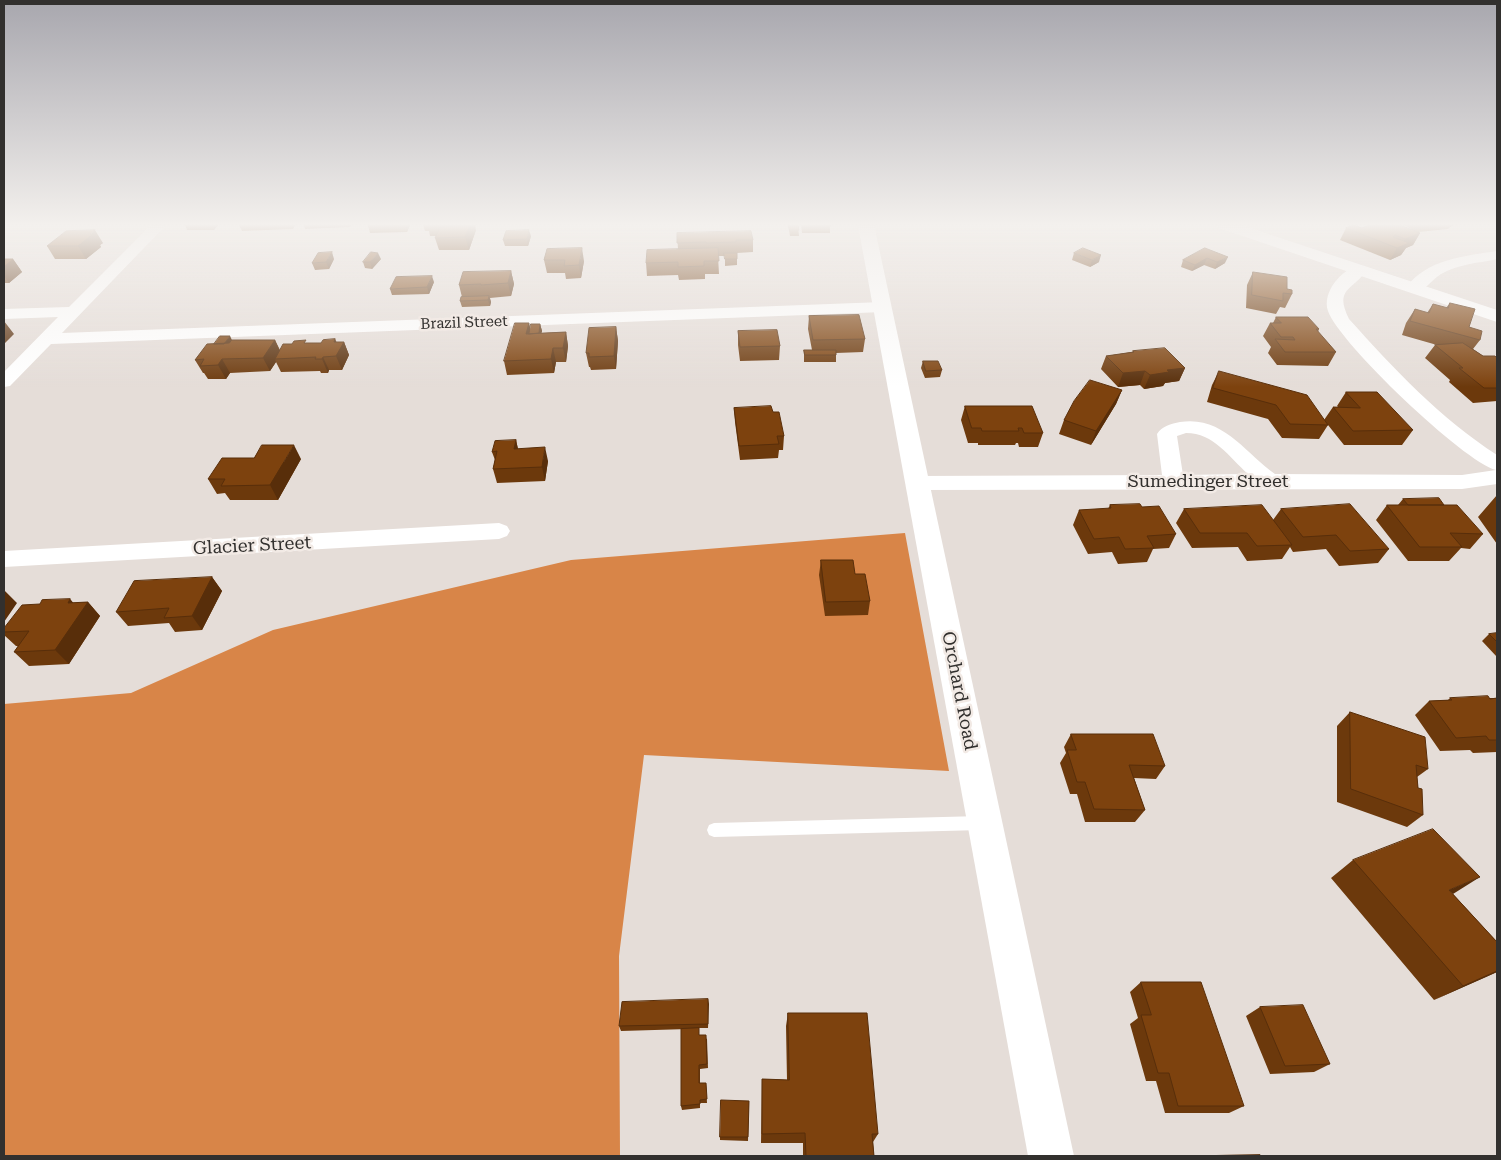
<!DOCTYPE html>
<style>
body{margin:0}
#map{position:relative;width:1501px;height:1160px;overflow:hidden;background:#e5ddd8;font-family:"Roboto Serif",serif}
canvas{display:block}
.frame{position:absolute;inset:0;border:5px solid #32302e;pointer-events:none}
</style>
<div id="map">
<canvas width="1501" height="1160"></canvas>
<div class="frame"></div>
</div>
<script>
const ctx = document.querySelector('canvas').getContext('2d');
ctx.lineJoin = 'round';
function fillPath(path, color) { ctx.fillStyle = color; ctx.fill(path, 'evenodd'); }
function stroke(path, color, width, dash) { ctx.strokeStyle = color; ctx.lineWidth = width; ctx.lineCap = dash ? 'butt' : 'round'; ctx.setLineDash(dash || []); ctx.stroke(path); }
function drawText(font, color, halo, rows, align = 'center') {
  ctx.font = font + ' "Roboto Serif",serif'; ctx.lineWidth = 5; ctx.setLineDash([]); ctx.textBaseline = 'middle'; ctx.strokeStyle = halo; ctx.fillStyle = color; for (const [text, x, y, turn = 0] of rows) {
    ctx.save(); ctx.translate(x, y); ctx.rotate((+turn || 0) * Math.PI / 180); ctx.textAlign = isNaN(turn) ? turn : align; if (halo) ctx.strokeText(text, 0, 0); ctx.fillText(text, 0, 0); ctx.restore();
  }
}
fillPath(new Path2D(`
 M905,533L949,771L644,755L619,956L620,1156H4V704L131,693L273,630L571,560Z`), '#d88548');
fillPath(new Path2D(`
 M981,816L986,818L988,823L986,828L981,830L714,837L709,835L707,830L709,825L714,823Z`), '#fff');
fillPath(new Path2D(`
 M151,225H166L62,333L883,302L889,304L891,307L889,310L883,312L51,344L10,386L4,387V372L58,317L4,319V309L69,307Z
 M1497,251V259C1479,263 1458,264 1441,274C1430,281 1423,295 1408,291L1406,288C1426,259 1466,256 1497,251Z
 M1359,265L1364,267L1367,270C1352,291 1334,288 1349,319C1394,369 1440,418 1497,455V484L1462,489L918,490L911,488L907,483L911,478L918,476L1162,475L1157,434C1162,426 1171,424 1180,422C1223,415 1245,453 1275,474L1462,475L1496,470C1464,462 1339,343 1328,311C1322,292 1341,270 1359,265ZM1186,433C1214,433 1229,457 1248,474L1183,475L1177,436Z
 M499,523L507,526L510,531L507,536L499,539L4,567V551Z`), '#fff');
fillPath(new Path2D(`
 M1217,225H1241L1497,310V322L1219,228Z`), '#fff');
fillPath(new Path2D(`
 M858,225H874L1074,1156H1028Z`), '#fff');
fillPath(new Path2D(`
 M185,225H225H218L214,230H187Z
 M239,225H295L293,229L242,231Z
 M304,225H351L350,227L305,229Z
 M410,225L407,232L370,233L368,226Z
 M423,225H460V226L476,230L469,250H439L435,238L436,236H430L429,231H425Z
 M788,225H798L799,236H790Z
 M801,225H830V233H802Z
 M1404,225H1453V226L1450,227L1448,229L1418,232L1420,233L1413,245L1406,248L1401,255L1390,260L1340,240L1346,228L1411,229Z
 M677,233L753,240V252L737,253V265L725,266V256H718L719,274H705V279L679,280L678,275L647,276L646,263L678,249Z
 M531,236L528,246H505L503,240Z
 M103,243L100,245L101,247L86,259H55L47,246Z
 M1205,248L1225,263L1215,269L1204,265L1192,271L1181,267L1183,260Z
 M547,249L584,261L581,278L566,279L565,273H547L544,260Z
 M1074,253L1099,262L1090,267L1072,260Z
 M4,259H13L22,272L9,283H4Z
 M334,259L329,269L315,270L312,263Z
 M381,259L372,269L365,268L363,262Z
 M511,271L514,284L511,296L490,298L491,302L490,306L462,307L460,301L462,297L459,285Z
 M1253,272L1287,289L1292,294L1285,308L1280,307L1276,314L1246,308L1247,285Z
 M434,282L429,294L392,295L390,289Z
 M1450,303L1480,340L1473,349L1483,356L1497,358V401L1473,403L1449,382L1450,380L1425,358L1435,345H1437L1402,335L1406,323L1415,309L1427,313L1433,304L1446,308Z
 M809,316L865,339L863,352L836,353V362H804V350H812L808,329Z
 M1276,317L1319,329L1318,332L1336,352L1328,366L1277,365L1268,353L1271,347L1263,336L1270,323H1273Z
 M529,323L530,330L540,324L542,331L541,333L566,332L568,346L566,362H556L554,373L507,375L504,361Z
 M616,327L618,341L616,369L591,370L590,367H589L586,353Z
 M738,331L780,346L779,360L740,361L738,345Z
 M335,339L336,342H344L349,355L342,370H329L328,373H321L320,371L281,372L276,362L270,371L230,373L226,379H208L204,373H203L195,360L214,344L232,340H275L280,350L307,343H321Z
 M1133,351L1185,368L1179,381L1165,383L1163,386L1144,389L1140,385L1118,387L1101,369L1106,356L1132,352Z
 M923,361L942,370L940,377L925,378L921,368Z
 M1219,371L1324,420L1333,407H1338L1337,406L1346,392L1413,430L1402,445H1344L1328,425L1319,439L1282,438L1268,419L1207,402L1212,385Z
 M1122,390L1116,404L1091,445L1059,434L1064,420Z
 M965,406L1043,433L1038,447H1019L1018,443H1016L1015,445H978V443H968L961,420Z
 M734,408L773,412L784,436L783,450H779L778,458L740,460L735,422Z
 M516,440L518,449L548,461L545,481L497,483L493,469L495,460L492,452Z
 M301,459L278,500H230L225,493L217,494L208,479Z
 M1497,495V544L1478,517Z
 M1403,499L1444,505L1483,534L1470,549L1461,548L1449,561H1408L1376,520L1387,505H1398Z
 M1110,505L1142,507L1176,534L1169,548L1153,549L1147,562L1118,564L1112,552L1088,554L1073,525L1079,510L1108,509Z
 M1184,509L1273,520L1281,509L1389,549L1378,563L1339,566L1326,549L1293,552L1290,547L1282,559L1247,561L1238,547L1192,548L1176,523Z
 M821,560L855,574L870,601L868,615L825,616L819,575Z
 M212,577L222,591L202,630L175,632L169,623L128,626L116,612Z
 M70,599L73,603L88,602L100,616L69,664L29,666L14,652L18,646H16L4,635V628L40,604Z
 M1497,633V657L1482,641L1489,634Z
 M1450,698H1497V752L1473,753L1470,750L1440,751L1415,715L1429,701L1448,700Z
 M1350,712L1428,769L1417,777L1418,788L1423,815L1407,827L1337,802V726Z
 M1071,734L1165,766L1156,779L1134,778L1145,810L1135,822H1085L1077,794H1070L1060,763L1066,753L1064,747Z
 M1353,860L1453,894L1497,942V972L1434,1000L1331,878Z
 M1141,982L1244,1106L1229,1113H1165L1156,1081H1146L1130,1024L1138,1018L1130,992Z
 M708,999V1028H699V1035L707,1039L708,1068L700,1069V1083H706L707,1103H700V1108L682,1110L681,1106L688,1029L621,1031L619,1026Z
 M1260,1007L1330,1064L1314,1072L1270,1074L1246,1016Z
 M788,1013L878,1134L873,1142L874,1156H803V1143H761L762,1079L787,1080L786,1026Z
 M749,1101L748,1141L720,1140V1137Z`), '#6c390c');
fillPath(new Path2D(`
 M212,225H218L214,230Z
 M291,225H295L293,229Z
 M405,225H410L407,232Z
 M470,225H475L476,230L469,250L465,237Z
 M95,230L103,243L100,245L101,247L86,259L78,246Z
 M529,230L531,236L528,246L527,239Z
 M1420,233L1413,245L1406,248L1401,255L1390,260L1397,248L1401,246L1405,239Z
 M582,248L584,261L581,278L579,265Z
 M332,252L334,259L329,269L326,262Z
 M378,253L381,259L372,269L370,262Z
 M1101,255L1099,262L1090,267L1092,260Z
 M1228,257L1225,263L1215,269L1217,262Z
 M1207,258L1204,265L1192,271L1195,265Z
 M13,259L22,272L9,283L4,276V267Z
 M511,271L514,284L511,296L508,283Z
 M432,276L434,282L429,294L427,287Z
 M489,296L491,302L490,306L488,300Z
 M4,321L14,334L4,344Z
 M529,323L532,336L526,334Z
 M540,324L542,331L539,345L538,338Z
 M616,327L618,341L616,369L614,356Z
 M566,332L568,346L566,362L563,348Z
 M230,336L233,342L220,349Z
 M335,339L340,349L344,342L349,355L342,370L336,356L334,342Z
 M275,340L281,354L275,359L276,362L270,371L263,358Z
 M553,348L556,362L554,373L551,359Z
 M323,357L329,370L328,373L322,359Z
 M222,359L230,373L226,379L218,365Z
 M1185,368L1179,381L1165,383L1163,386L1144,389L1150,375L1167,370Z
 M1145,371L1140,385L1118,387L1123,373Z
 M1122,390L1116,404L1091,445L1096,431Z
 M516,440L519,454L514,449Z
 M294,445L301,459L278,500L270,485Z
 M545,447L548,461L545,481L542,467Z
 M212,577L222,591L202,630L192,616Z
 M4,590L17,603L4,622Z
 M70,599L81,612L88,602L100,616L69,664L55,650L68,603Z
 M1480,877L1453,894L1449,890Z
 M1497,971V972L1486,977L1434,1000L1463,986Z
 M708,999L709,1004L708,1028Z`), '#582e0a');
const building = new Path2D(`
 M369,225H405L368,226Z
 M461,225H470L465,237L435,238L440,227L461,226Z
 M789,225H798L799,230H790Z
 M802,225H830L831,226L803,227Z
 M1354,225L1362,228L1369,225H1400L1420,233L1405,239L1395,235L1393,237L1409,243L1397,248L1346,228Z
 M95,230L90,234H93L78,246H47L66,231Z
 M529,230L527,239L503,240L506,231Z
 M751,231L753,240H736V242L706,243V242L677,243V233Z
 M582,248L579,265L564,266L565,260H544L547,249Z
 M718,248L719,261H704V266L678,267V262L646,263L647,250Z
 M1083,248L1101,255L1092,260L1074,253Z
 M1205,248L1228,257L1217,262L1207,258L1195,265L1183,260Z
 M332,252L326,262L312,263L318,253Z
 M371,252L378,253L370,262H363Z
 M724,253H737V259H725Z
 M4,259H13L4,267Z
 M511,271L508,283L481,285V284L459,285L463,272Z
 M1253,272L1287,277V289L1292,290V294L1283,293V301L1252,295Z
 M432,276L427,287L390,289L396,277Z
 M489,296L488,300L460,301L461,297Z
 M1450,303L1475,309L1469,327L1482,331L1480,340L1410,321L1415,309L1429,313L1433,304L1448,308Z
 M859,315L865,339L813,340L809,316Z
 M1276,317H1308L1319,329H1316L1336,352H1285L1275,339L1295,340L1293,337H1281L1270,323H1281Z
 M515,323H529L526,334L566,332L563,348H553L551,359L504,361Z
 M531,324H540L539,333L529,334Z
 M616,327L614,356L589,357V353H586L589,328Z
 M777,330L780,346L740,347L738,331Z
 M220,336H230L224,344H214Z
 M335,339L334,342H344L336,356L323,357L322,359H315L316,357L275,359L283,344H292L294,341L306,340L304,343H321L323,340Z
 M232,340H275L263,358L222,359L218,365L200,366L204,359L195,360L207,344L229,343Z
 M1463,343L1483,356H1495L1497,358V388H1484L1459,368H1463L1435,345Z
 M1165,348L1185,368L1167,370L1169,372L1150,375L1145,371L1123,373L1106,356L1134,352L1133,351Z
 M804,350H836V355H805Z
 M923,361H938L942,370L926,371Z
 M1219,371L1307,395L1328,425L1290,424L1276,405L1213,388Z
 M1090,380L1122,390L1096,431L1064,420L1074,401Z
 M1346,392H1377L1413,430L1353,431L1333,407L1360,408Z
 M771,406L773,412H779L784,436H777L779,444L739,446L734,408Z
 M965,406H1032L1043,433H1024L1022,428H1018L1019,431H982L981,428H972Z
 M516,440L514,449L545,447L542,467L493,469L497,451L492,452L495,441Z
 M262,445H294L270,485L221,486L225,479H208L222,458H254Z
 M1439,498L1444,505H1408L1403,499Z
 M1140,504L1142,507L1159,506L1176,534L1147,536L1154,548L1125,549L1119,537L1094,539L1079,510L1111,508L1110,505Z
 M1350,504L1389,549L1350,551L1336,535L1303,537L1281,509Z
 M1262,505L1292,545L1257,546L1247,533H1200L1184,509Z
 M1387,505H1457L1483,534L1450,533L1462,547H1420Z
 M821,560H853L855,574H865L870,601L826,602Z
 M212,577L192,616L164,618L169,608L116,612L134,581Z
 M70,599L68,603L88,602L55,650L14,652L29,631L4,632V628L22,605L40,604L42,600Z
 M1497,633V642L1489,634Z
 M1488,696L1490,699L1497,698V740H1489L1486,736L1456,738L1429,701L1452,700L1450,698Z
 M1350,712L1425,737L1428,769L1416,765L1418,788L1422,789L1423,815L1351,789Z
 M1071,734H1153L1165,766L1129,765L1145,810L1094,809L1085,782H1077L1067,750H1076Z
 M1433,829L1480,877L1449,890L1497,942V971L1463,986L1353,860Z
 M1141,982H1201L1244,1106H1178L1169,1073H1158L1141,1015H1151Z
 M708,999V1024L619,1026L622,1002Z
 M1303,1005L1330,1064L1285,1066L1260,1007Z
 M788,1013H867L878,1134H872L874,1156H806L805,1133L762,1134V1079L789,1080Z
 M699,1028V1035H706L707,1064L699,1065V1083H706L707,1099L700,1100V1104L681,1106V1029Z
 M721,1100L749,1101L748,1137H720Z
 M1260,1155V1156H1192Z`);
fillPath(building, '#7d420e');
stroke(building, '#582e0a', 1);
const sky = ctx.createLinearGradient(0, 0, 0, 387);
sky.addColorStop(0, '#a8a7ae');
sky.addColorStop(0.58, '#f3f0ed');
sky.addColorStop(1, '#f3f0ed00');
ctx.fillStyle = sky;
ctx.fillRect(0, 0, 1501, 387);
drawText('15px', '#32302e', '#f2eae5', [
 ["Brazil Street",464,323,-2]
]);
drawText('18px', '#32302e', '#f2eae5', [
 ["Sumedinger Street",1208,482],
 ["Glacier Street",252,546,-3],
 ["Orchard Road",959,691,79]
]);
</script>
